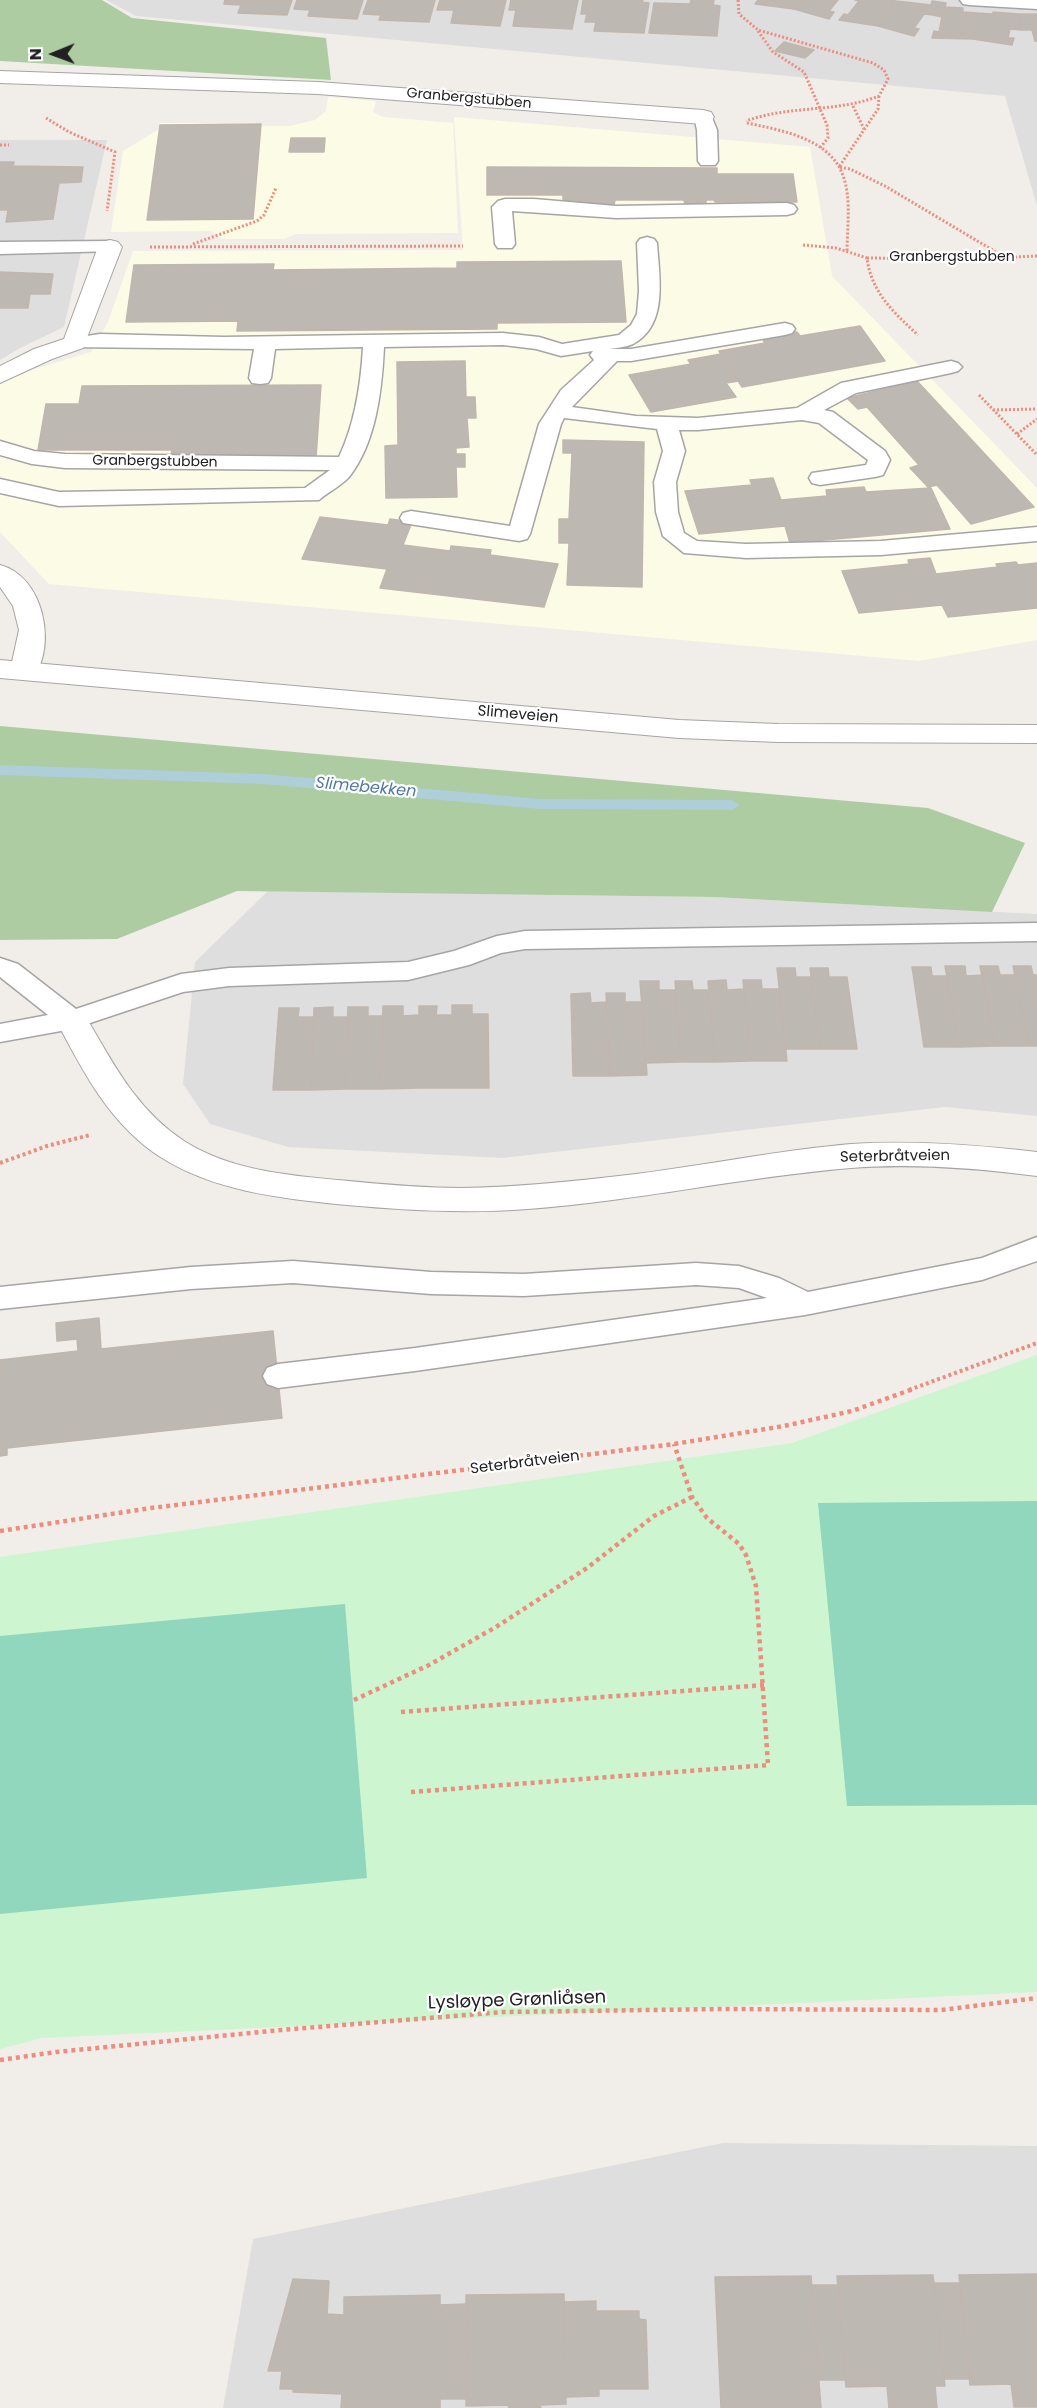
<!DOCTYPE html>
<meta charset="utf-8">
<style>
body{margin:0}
#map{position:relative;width:1037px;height:2408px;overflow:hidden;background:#f1eee9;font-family:Poppins,sans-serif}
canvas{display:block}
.north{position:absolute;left:24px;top:24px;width:60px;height:60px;-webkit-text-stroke:4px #fff;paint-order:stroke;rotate:269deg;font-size:16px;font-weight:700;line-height:24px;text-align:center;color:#212121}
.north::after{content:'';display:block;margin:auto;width:21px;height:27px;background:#212121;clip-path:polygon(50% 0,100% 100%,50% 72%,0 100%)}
</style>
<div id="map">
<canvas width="1037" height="2408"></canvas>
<div class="north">N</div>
</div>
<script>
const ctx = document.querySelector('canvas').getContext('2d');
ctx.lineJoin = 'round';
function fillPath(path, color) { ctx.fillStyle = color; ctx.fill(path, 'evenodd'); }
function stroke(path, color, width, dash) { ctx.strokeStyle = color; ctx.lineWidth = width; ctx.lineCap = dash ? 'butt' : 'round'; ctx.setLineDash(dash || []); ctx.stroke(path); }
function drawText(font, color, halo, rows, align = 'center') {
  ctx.font = font + ' Poppins,sans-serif'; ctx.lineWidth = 4.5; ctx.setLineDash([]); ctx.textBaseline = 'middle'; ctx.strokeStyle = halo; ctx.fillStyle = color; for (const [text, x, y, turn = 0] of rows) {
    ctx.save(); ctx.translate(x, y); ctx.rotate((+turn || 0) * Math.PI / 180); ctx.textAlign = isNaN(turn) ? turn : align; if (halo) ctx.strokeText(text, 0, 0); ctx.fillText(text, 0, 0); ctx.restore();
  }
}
fillPath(new Path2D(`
 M106,0H1037V206L1005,96L136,16Z
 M0,140H107L64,327L22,347L0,360Z
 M268,891L714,897L1037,914V1116L945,1107L503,1158L288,1147L210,1124L183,1084L195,962Z
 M723,2143L1037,2146V2408H223L253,2239Z`), '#dfdede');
fillPath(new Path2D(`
 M328,97L376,101L373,112L383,117L453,123L458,233L296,234L284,239H222L211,231L111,232L123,151L159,129L160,123H260V126H290L315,120L326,111Z
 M454,117L810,147L832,276L1037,488V640L919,661L49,584L0,532V385L8,377L91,352L108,322L133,251L463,250Z`), '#fcfce6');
fillPath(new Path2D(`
 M0,0H102L132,18L326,38L331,80L0,61Z
 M0,726L928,808L1025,843L992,912L714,897L237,891L117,939L0,940Z`), '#adcca2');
fillPath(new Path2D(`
 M1037,1355V1992L42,2038L0,2049V1557L792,1443Z`), '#ccf5d0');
fillPath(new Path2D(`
 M1037,1501V1805L847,1806L818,1503Z
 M345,1604L367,1878L0,1914V1636Z`), '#90d7be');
fillPath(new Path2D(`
 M0,765L263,774L540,799L732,800L740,805L732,810L540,809L263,784L0,775Z`), '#aeced9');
const building = new Path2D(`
 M225,0H292L287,15L238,13L241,5L224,4Z
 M297,0H363L357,19L308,16L310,10L294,9Z
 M368,0H435L429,22L379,20L381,15L363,14Z
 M440,0H506L500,26L451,23L454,10H437Z
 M511,0H578L572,29L513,26L516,10H509Z
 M583,0H643L642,2L649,3L644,33L594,31L596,22H585L587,14H581Z
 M691,0H714L713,5L720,6L717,36L649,33L654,3L690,4Z
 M758,0H803L794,9L755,4Z
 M803,0H838L829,11L834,12L829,19L794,9Z
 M855,0H889L896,1L878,26L839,20L844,14L848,15L859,1Z
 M896,1L931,5L932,1L939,2L933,15L924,14L914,28L919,29L914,36L878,26Z
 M939,2L946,3L945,7L963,8V12L977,13L973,39L932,38L934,31L939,32L942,17L933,15Z
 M993,12L1019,14L1021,30L1010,29L1008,38H1014L1012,45L973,39L977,13L993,14Z
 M1019,14H1037V41H1035L1032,30H1021Z
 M784,42L814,50L805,58L775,51Z
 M261,124L253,219L147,220L160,125Z
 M291,138H325L324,152H289Z
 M0,162H14L13,166L83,167L81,182L59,183L53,219L6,222L8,210H0Z
 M487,167L717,168V174H793L797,202H715L714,200H706V204H685L684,200H615L614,205H579V201H563V195H487Z
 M621,261L626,322L497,323V329L237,331L238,321L126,322L134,265L274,264L273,270L457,268V262Z
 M0,272L53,274L50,294H30L28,308H0Z
 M860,326L885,361L742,387L719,351L765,343L762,338L797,332L800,336Z
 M721,354L739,381L726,383L736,397L651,412L629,375L691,364L688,360Z
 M465,361L466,397H475L476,418H467L469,447L456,448V454H465V467H456L457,497L386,498L385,446L398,445L397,362Z
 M917,381L1034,507L971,524L937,485L928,487L910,468L919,465L867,407L858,409L847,398Z
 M321,385L316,458L170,459L172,450H38L46,404H79L82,386Z
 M563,440L644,442L642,587L567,585L569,543H559V519H569L572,453H563Z
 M773,478L781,500L827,496L826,490L864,487L866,492L931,488L950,529L790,543L785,526L699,534L685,491L752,485L750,480Z
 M320,517L388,525L390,519L412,522L403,545L450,551L451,546L491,550L490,555L558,564L544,607L380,588L387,569L302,559Z
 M930,558L936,574L998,567L996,564L1016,562L1018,565L1037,563V608L948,617L942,605L859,613L842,571L909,564L908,560Z
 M945,966H965L966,976L983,975L995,1046L959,1047Z
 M980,966H998L1000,975H1015L1029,1046H995Z
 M1013,966H1031L1033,975H1037V1046H1029Z
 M912,967H931L932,976H947L959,1047H924Z
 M777,968H795L796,977H811L820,1049H786Z
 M810,968H828L829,977H847L857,1049H820Z
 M726,980L727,990L744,989L751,1061L715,1062L708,981Z
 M743,980H761L762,989H779L787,1061H751Z
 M640,981H659V990H675L681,1062L646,1063Z
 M675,981H692L693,990H709L715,1062H681Z
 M590,993L591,1003L606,1002L610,1076H573L571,994Z
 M606,993H625V1002H642L647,1075L610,1076Z
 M452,1005H472V1014H488L489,1088H452Z
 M383,1006H403V1016L419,1015V1088L381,1089Z
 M419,1006H437L436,1015H452V1088H419Z
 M333,1007V1017H348L345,1089L311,1090L314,1008Z
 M348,1007H368V1016H382L381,1089H345Z
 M279,1008H299L298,1017H314L311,1090H273Z
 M99,1318L101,1349L273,1331L282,1418L7,1448V1455L0,1456V1360L78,1351L77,1339L57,1341L56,1323Z
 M1037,2274V2407H1014L1011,2384L970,2385L959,2275Z
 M933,2275L945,2386H935L937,2408H889L887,2386L846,2387L837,2276Z
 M811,2276L821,2408H721L715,2277Z
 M293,2279L329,2281L327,2314L344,2315V2297L440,2295V2408H341L342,2394L293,2392V2389H280L282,2371H268Z
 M934,2283H959L970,2379H944Z
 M812,2285H838L845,2380H819Z
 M564,2294L566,2404L540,2405L541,2408H509L508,2405L466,2406V2295Z
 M596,2301V2311H639V2319L646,2320L648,2389H599V2396L566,2397L564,2302Z
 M467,2304L466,2399H440V2305Z`);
fillPath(building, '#beb8b2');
stroke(building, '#c1b6ad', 1.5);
const service = new Path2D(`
 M960,0H1037V9L969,5L963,4Z
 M703,111L710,113L717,130L718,161L715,165H701L698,161L697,130L694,117L696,113Z
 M505,199H534L616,206L787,203L794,205L797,209L794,213L787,215L616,218L512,211L515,244L512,248H498L495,244L492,207L498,201Z
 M647,237L654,239L657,243C659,276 669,325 633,344C626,347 617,348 609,349H631L785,323L792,325L795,329L792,333L785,335L631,361H617L572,407L636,416L698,418L797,408L841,383L951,361L958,363L962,367L958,371L951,373L856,393L824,410L833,412L885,451L890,460L883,475L875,477L820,485L812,483L809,478L812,473L866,465L868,460L819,423L802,420L698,430H679L685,451L676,482L678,512L684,533L697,541L746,544L881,541L1037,527V541L881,555L746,558L684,553L663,536L656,512L654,482L663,451L657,429L564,418L561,424L530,534L527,539L519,541L403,523L400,518L403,513L411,511L510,526L539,424L561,390L594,360L590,355L593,351L561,356L536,349L503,345L384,347C382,390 376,443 349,477C341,486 328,492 319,500L59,506L0,493V479L59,492L305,488L330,470L65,468L32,464L0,455V441L34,451L65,454L339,457C355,423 361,384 363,347L275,349L271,378L268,383L260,384L252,383L249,378L254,349L67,347L64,343L67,339L100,334L224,337L503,333L539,337L562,344L619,335L631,325L637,314L639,291L637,243L640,239Z
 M110,241L117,243L120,247L117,251L0,254V242Z
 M1037,923V941L525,949L501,953L469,965L408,980L229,986L183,992L72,1029L0,1042V1024L48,1015L0,977V958L18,964L76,1009L181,974L229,968L408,962L454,951L497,936L525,931Z
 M1037,1237V1261L982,1280L805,1315L415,1371L278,1388L267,1384L263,1376L267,1368L278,1364L415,1348L767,1298L739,1288L696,1285L524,1296L431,1294L293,1283L191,1289L0,1309V1287L191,1267L293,1261L431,1272L524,1274L696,1263L739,1266L779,1278L808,1292L982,1258Z`);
const minor = new Path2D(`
 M0,71L318,82L703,110L711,112L714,117L711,122L703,124L318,94L0,83Z
 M110,240L118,242L122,247L83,348L52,359L0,383V366L34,349L64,339L98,247L102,242Z
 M0,565C43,576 57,643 34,677L24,680L14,677L10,671L19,630L13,606L0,587Z
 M72,1009L83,1012C112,1061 135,1109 184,1141C230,1170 285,1175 338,1180C379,1184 420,1188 461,1188C520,1187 578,1181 636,1174C708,1165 779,1150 851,1144C913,1140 976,1145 1037,1152V1176C975,1168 913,1163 851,1168C742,1177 636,1201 528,1209C463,1214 400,1210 336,1204C277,1198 213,1190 162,1158C111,1126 83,1072 56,1020L61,1012Z`);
const tertiary = new Path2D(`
 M0,660L679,720L778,724L1037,725V743L778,742L679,738L0,678Z`);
stroke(service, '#a5a5a5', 3);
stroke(minor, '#a5a5a5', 2);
stroke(tertiary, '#a5a5a5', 2);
stroke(new Path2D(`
 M738,0L739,14L758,30L873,63L884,70L888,79L879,96C836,113 789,105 746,121
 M758,31L773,52L804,72L827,125L828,138L820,148
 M879,96L878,109L839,167L850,169L885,186L1006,258
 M853,106L864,129
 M46,118L69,132L115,152L107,211
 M747,123C780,130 828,138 842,173C852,197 847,227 847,252
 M0,145H9
 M193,244L257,221L264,215L276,188
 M803,245L836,248L867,258C871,292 894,313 918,335
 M150,247L463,246
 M867,258L969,259L1037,256
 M979,395L1037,455
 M993,410L1037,409
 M1017,434L1037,419`), '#ed8d7e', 3, [2, 2]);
stroke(new Path2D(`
 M0,1163L47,1146L90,1135
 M909,1390L1037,1343`), '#ed8d7e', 4, [3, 3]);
stroke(new Path2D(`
 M0,1531L151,1508L674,1444L784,1426L852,1411L913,1389
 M354,1700L429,1665L496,1627L587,1568L654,1516L692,1497
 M401,1712L764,1685
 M411,1792L768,1765L756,1586L746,1555L739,1544L707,1518L692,1497L674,1444
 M0,2060L56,2052L281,2030L503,2012L724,2009L941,2010L1037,1998`), '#ed8d7e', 4.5, [4, 4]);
fillPath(service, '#fff');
fillPath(minor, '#fff');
fillPath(tertiary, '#fff');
drawText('14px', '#212121', '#fff', [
 ["Granbergstubben",469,99,5],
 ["Granbergstubben",952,257],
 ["Granbergstubben",155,462,1]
]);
drawText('15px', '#212121', '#fff', [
 ["Slimeveien",518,715,5],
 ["Seterbråtveien",895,1157,-1],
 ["Seterbråtveien",525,1463,-7]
]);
drawText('italic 16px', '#5378a1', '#fff', [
 ["Slimebekken",366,788,5]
]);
drawText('18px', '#212121', '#fff', [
 ["Lysløype Grønliåsen",517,2001,-2]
]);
</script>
